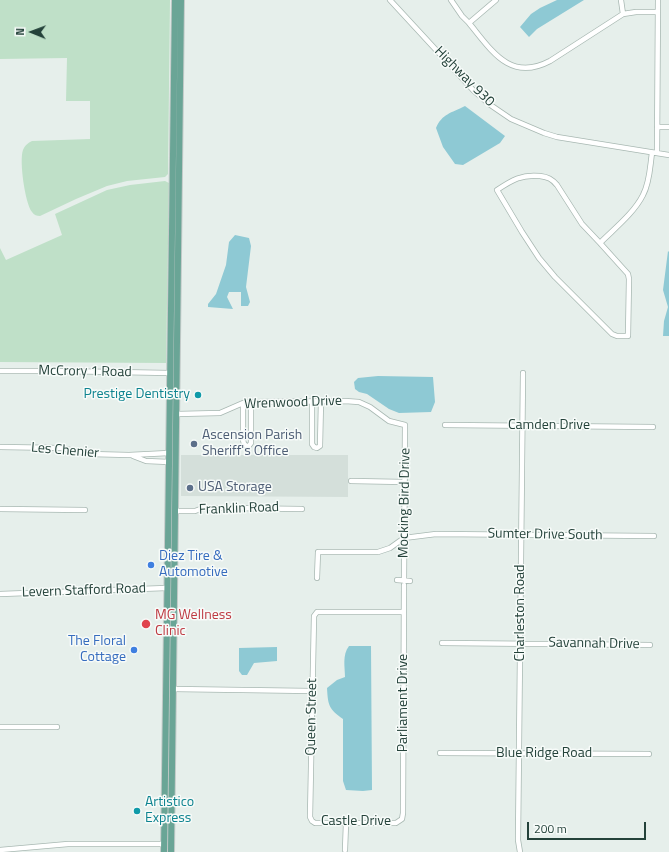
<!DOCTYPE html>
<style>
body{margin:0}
#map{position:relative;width:669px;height:852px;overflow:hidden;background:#e6efeb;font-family:"Titillium Web",sans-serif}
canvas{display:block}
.north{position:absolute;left:12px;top:12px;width:40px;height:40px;-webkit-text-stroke:3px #f7fbf9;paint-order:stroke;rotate:271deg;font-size:11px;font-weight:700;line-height:16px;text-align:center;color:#24423a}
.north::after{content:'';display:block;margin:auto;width:14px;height:18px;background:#24423a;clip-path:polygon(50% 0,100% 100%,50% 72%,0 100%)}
.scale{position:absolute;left:527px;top:822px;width:119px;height:18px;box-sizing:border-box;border:2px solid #24423a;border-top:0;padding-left:5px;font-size:12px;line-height:14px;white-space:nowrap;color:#24423a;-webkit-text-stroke:3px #f7fbf9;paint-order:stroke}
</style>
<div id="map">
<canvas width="669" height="852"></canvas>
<div class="north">N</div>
<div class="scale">200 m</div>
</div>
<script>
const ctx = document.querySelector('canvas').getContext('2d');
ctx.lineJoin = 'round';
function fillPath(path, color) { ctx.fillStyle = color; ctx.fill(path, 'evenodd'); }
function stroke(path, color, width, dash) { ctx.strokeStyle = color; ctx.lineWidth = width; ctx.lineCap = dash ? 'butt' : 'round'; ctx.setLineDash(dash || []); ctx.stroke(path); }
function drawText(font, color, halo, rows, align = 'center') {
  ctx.font = font + ' "Titillium Web",sans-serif'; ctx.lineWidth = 3; ctx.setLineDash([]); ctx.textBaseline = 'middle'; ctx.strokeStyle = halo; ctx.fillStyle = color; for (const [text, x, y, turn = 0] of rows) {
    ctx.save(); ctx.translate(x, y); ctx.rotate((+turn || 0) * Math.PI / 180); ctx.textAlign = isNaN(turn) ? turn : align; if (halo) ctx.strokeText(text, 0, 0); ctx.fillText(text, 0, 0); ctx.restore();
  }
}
fillPath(new Path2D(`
 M181,455H348V497L181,496Z`), '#d4dfda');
fillPath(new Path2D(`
 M0,0H170L168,174L165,177L127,181L107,186L76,199L40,216C37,216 34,215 32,212C25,203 19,160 23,150C25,145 28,143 32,141L90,139V101H66L67,58L0,59Z
 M165,181L169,183L166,363L0,362V248L6,260L62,235L55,214L107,190L130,185Z`), '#bfe0c8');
fillPath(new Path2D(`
 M557,0H584L537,29L529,37L520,27L531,14L540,8Z
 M465,106L505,136L500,143L463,165L455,164L443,147L436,128C442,114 451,113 465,106Z
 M235,235L249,238L251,246L246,287L250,302L248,306H241V292H229L227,297L233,309L208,307V304L216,294L226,265L229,242Z
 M668,251L669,252V336H663L664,321L668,307L663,290Z
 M378,376L433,377L435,402L431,412L399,413L389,409L367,394L359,392L355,389L354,382L358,378Z
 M349,646H371L372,790L363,791L346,790L343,781V719C329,709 328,706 327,688L337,680L345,677C345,667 342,655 349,646Z
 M277,647V661L254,663L247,675H242L239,671V648Z`), '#8ec9d4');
const minor = new Path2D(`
 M390,0L473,90L489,104L511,119L544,133L557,137L669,155
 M451,0L462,16L469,23
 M496,0L469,23C492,51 510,82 550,61L623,14L636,12H658
 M621,0L623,14
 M657,127H669
 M657,153L658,0
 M600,243L582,224L557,185C552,179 548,177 540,176C522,174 512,180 497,190L522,232L539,258L555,277L612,334L617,336H628L629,279L628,274L600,243C615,228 634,213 643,195C650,182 650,166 652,153
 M0,371H59L170,373
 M312,402V444L314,447L317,448L320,446L321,401
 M243,403V440L244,444L248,447L251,443V402
 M177,414L220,413L243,403L254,402L345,401L359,402L370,407L389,421L405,425L404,581
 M445,425L653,427
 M0,447L61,448L89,454L129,455L169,453
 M133,456L146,461L169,462
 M351,481L405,482
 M0,509L85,510
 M176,511H195L203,508H228L302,509
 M317,578L318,552H378L390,548L404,538L436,534L654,536
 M397,580L410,581
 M0,594L167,588
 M404,612H317L314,616L310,817L312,821L315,823H396L402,819L403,813L404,585
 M442,643L650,645
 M173,689L312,691
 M0,727H57
 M440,753L649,754
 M0,850L68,844H164
 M345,850L346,823
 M520,852L518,840L523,373`);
const major = new Path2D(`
 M164,852L175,0
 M171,852L181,0`);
stroke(minor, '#a8b8b2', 6);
stroke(major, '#c2cac8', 8);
stroke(minor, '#fff', 4.5);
stroke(major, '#6aa596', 6);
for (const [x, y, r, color] of [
 [198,395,4,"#0f9aa8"],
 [194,444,4,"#5c6f8a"],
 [190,488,4,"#5c6f8a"],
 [151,565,4,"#3f7fe0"],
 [146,624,5,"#e0444e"],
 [134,650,4,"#3f7fe0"],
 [137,811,4,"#0f9aa8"]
]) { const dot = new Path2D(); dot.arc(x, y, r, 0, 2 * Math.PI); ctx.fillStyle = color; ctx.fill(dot); stroke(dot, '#f7fbf9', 1.5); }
drawText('14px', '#24423a', '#f7fbf9', [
 ["Highway 930",464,77,45],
 ["McCrory 1 Road",85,372,1],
 ["Wrenwood Drive",293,403,-2],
 ["Camden Drive",549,426],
 ["Les Chenier",65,451,5],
 ["Mocking Bird Drive",405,503,-89],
 ["Franklin Road",239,509,-2],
 ["Sumter Drive South",545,535,1],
 ["Levern Stafford Road",84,591,-2],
 ["Charleston Road",521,613,-90],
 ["Savannah Drive",594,644,1],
 ["Parliament Drive",404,703,-90],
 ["Queen Street",312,717,-89],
 ["Blue Ridge Road",544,754],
 ["Castle Drive",356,822]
]);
drawText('14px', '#0d838f', '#f7fbf9', [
 ["Prestige Dentistry",190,395],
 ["Artistico",145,803,"left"],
 ["Express",145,819,"left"]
], 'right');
drawText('14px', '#4e5e75', '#f7fbf9', [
 ["Ascension Parish",202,436],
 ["Sheriff's Office",202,452],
 ["USA Storage",198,488]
], 'left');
drawText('14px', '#366cbe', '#f7fbf9', [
 ["Diez Tire &",159,557],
 ["Automotive",159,573],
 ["The Floral",126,642,"right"],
 ["Cottage",126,658,"right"]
], 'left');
drawText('14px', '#be3a42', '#f7fbf9', [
 ["MG Wellness",155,616],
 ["Clinic",155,632]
], 'left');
</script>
